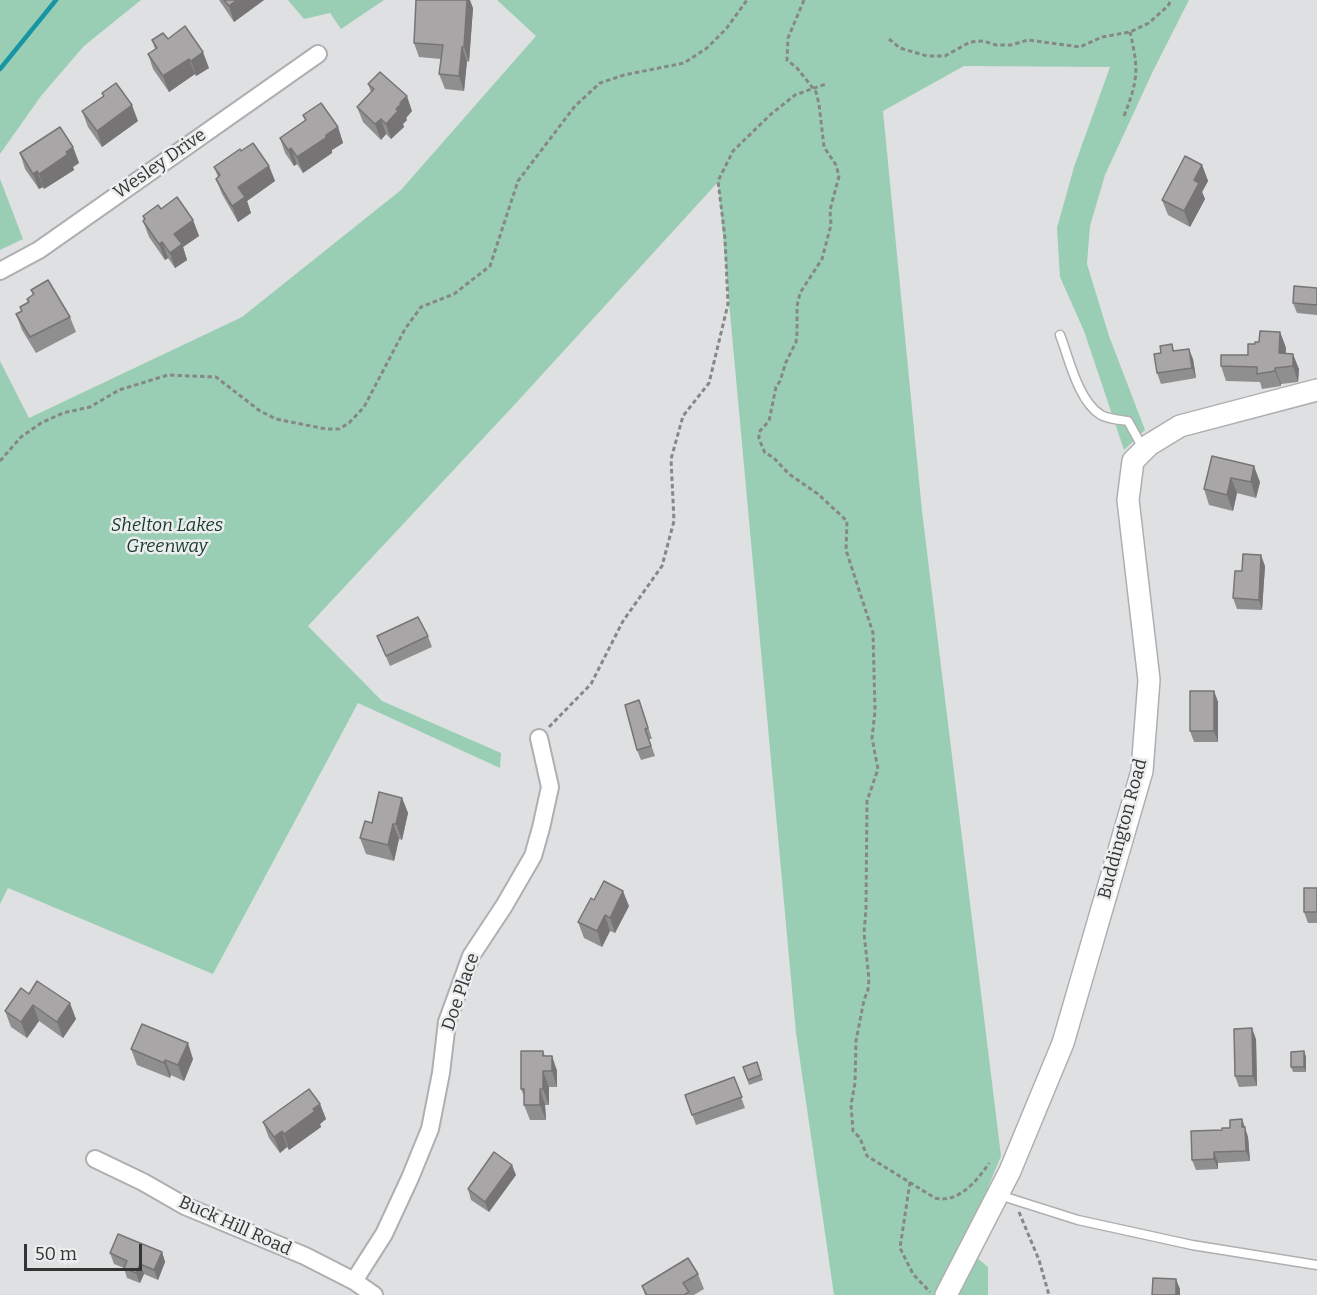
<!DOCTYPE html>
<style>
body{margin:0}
#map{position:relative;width:1317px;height:1295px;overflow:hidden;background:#dfe0e1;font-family:Bitter,serif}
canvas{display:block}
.scale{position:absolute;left:24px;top:1244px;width:118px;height:27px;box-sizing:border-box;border:3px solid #333434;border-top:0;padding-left:8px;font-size:18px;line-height:21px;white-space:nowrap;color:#333434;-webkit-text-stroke:4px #ecedee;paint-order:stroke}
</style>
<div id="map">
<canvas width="1317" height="1295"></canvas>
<div class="scale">50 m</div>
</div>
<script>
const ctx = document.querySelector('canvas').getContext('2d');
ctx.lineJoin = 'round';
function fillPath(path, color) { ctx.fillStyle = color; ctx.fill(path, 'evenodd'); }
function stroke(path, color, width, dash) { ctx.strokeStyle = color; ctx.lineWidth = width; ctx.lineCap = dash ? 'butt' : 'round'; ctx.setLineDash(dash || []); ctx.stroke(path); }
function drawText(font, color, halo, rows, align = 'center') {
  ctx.font = font + ' Bitter,serif'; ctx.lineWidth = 5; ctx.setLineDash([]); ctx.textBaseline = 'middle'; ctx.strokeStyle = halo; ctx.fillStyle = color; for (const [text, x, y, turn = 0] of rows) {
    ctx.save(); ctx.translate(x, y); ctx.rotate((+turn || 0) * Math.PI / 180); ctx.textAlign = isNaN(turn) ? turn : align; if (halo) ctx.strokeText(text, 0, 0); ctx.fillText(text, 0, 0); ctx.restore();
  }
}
fillPath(new Path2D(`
 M0,0H141L84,46L41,96L0,154Z
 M288,0H384L341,29L330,13L304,19Z
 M497,0H1189L1153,71L1105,175L1090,226L1087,264L1109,336L1145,430L1124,450L1084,331L1060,277L1057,228L1074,167L1110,67L964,66L883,111L922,511L1001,1156L960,1255L937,1295H834L796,1033L718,182L517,402L308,626L382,701L501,753L500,768L358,703L213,974L8,888L0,904V361L29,418L242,317L401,190L536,36Z
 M0,179L23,239L0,250Z
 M976,1257L988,1267V1295H951Z`), '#99ceb5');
stroke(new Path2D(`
 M0,69L56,0`), '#1895a5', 4.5);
const service = new Path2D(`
 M1060,335C1069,358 1078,401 1101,415C1108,419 1120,420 1128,421L1144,450
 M999,1195L1078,1220L1192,1245L1317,1265`);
const minor = new Path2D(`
 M0,271L39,250L318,54
 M95,1159L143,1182L185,1206L305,1256L354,1281L374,1295
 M354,1281L384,1234L410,1178L430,1129L441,1073L447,1022L471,956L504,906L533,856L541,828L550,787L539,738`);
const tertiary = new Path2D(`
 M946,1295L1010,1171L1063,1043L1142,771L1149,680L1128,500L1133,461L1149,445L1180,426L1317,390`);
stroke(service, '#aeafb0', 11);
stroke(minor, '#aeafb0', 20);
stroke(tertiary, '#aeafb0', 24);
stroke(new Path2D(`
 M804,0L788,38L787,60L797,68L816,92L819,104L824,147L836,165L839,176L830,210L831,225L822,259L800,293L797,306V333L796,342L786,362L780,381L776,387L769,421L759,432V439L765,453L773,457L789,474L818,494L847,521L846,550L873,633L875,711L872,738L878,769L867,801L866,909L864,933L869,979L868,990L864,1000L856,1041L855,1083L851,1105L853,1131L860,1138L867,1156L935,1198C958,1204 978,1180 989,1163
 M889,39L900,48L927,56H945L970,42L983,41L996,45H1011L1028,40L1080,47L1102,37L1130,32L1149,23L1168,6L1171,0
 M1124,116C1138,80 1139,70 1130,32
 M0,461L21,437L41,423L63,413L90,407L119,390L168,375L216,377L260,411L276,419L326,429H339L349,423L364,407L405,329L421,307L454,294L490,266L518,181L575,106L600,83L624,75L684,63L707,48L726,29L747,0
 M549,727L591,684L623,621L662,566L674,521L671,459L683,416L709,383L728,304L725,238L718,181L733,151L770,115L795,95L826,84
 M910,1182L900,1248L913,1274L930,1292
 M1019,1212L1039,1260L1049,1295`), '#868787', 3, [4.5, 3]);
stroke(service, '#fff', 8);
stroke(minor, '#fff', 16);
stroke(tertiary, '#fff', 21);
fillPath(new Path2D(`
 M219,0H264L234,22Z
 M473,8L469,62L467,61L464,91L445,89L439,74L441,59L419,57L414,43Z
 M168,39L209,68L196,76L195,74L169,92L153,69L148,54L155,49L152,40Z
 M368,84L412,111L406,118L407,120L403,124L404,127L391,139L386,134L381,140L363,122L357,107L371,92Z
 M102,93L138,121L102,147L88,127L82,111L103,96Z
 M303,115L338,127L343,143L332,150V153L303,173L297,164L294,166L285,153L280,138L305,120Z
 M73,147L79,163L73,167L74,170L44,189L43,187L39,189L25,169L20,153Z
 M241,151L269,166L275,181L247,201L251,213L238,222L222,194L216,179L218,177L214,167Z
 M1202,165L1208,181L1202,192L1205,199L1190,227L1168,215L1162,200Z
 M161,209L193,220L199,236L183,247L187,260L175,268L168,258L165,260L149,237L143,221L144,220L143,216Z
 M1317,288V315L1297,313L1293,303Z
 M31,290L70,317L76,332L36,353L22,330L16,314L21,311L20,307L28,302L27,299L33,295Z
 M1280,332L1286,348L1285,353L1299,369L1298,382L1281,384V386L1262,389L1260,382L1226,381L1221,366L1248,355L1255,344Z
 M1172,344L1174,351L1193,359L1196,378L1161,384L1157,373L1161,353Z
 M1212,456L1260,482L1256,498L1237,493L1233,511L1209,505L1204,489Z
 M1265,566L1262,610L1237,609L1233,598L1242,571Z
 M377,636H428L432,647L390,666Z
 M1214,691L1218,702V742H1194L1190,731Z
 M643,711L652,739H649L655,756L641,760L637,750Z
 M402,798L408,813L402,840L399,839L394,861L366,854L360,838L372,823Z
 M1317,888V923H1308L1304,912Z
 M594,900L629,906L615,933L610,931L602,947L584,938L578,922Z
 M29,994L76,1019L63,1038L39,1021L27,1038L11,1027L5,1011Z
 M1256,1039L1257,1086L1239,1087L1235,1076Z
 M131,1049L193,1059L184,1081L171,1075L170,1078L137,1065Z
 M543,1051L545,1056H552L557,1071V1087H549V1105H545L546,1120H530L524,1105V1096L521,1089Z
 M1304,1051L1306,1057V1072H1293L1291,1067Z
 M757,1062L763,1080L749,1085L743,1067Z
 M734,1077L745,1108L696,1125L685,1095Z
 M320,1104L326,1119L320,1124L321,1127L289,1150L287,1147L280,1153L269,1138L263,1122Z
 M1242,1119L1248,1137L1250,1161L1218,1163V1169L1196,1170L1192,1160L1222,1130L1230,1128Z
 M516,1175L489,1212L471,1200L468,1189Z
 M162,1252L165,1262L158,1280L144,1274L140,1283L127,1278L124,1268L114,1264L110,1253Z
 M698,1274L704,1289L694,1295H645L642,1286Z`), '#908f90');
fillPath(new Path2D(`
 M237,0H264L234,22L229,6Z
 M467,0H470L473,8L469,62L464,47Z
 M462,47L467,61L464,91L459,76Z
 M203,52L209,68L196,76L191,61Z
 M189,59L195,74L169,92L163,76Z
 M407,96L412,111L406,118L407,120L403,124L404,127L391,139L386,124L400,103Z
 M132,105L138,121L102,147L97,131Z
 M381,119L386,134L381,140L375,124Z
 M338,127L343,143L332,150V153L303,173L297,157L326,135Z
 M73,147L79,163L73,167L74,170L44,189L39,174Z
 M291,148L297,164L294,166L288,150Z
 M1202,165L1208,181L1202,192L1205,199L1190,227L1184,211L1194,180Z
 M269,166L275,181L247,201L251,213L238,222L232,206L238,187Z
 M37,171L43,187L39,189L33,174Z
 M193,220L199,236L183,247L187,260L175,268L170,253L174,234Z
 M162,242L168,258L165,260L159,244Z
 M1280,332L1286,348L1285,369L1279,353Z
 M1189,349L1193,359L1196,378L1192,368Z
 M1293,354L1299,369L1298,382L1293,366Z
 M1275,368L1281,384V386L1275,371Z
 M1254,466L1260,482L1256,498L1251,482Z
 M1231,478L1237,493L1233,511L1227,495Z
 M1261,555L1265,566L1262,610L1259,600Z
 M1214,691L1218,702V742L1214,731Z
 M402,798L408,813L402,840L396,824Z
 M393,824L399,839L394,861L388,845Z
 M623,891L629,906L615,933L610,918Z
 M605,915L610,931L602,947L597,931Z
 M70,1003L76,1019L63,1038L57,1022Z
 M33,1005L39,1021L27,1038L21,1022Z
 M1252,1028L1256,1039L1257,1086L1253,1076Z
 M188,1043L193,1059L184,1081L178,1065Z
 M1304,1051L1306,1057V1072L1304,1067Z
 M552,1056L557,1071V1087L552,1071Z
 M165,1060L171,1075L170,1078L164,1063Z
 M543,1071L549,1087V1105L543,1089Z
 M540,1089L545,1105L546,1120L540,1105Z
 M320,1104L326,1119L320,1124L321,1127L289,1150L284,1134Z
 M1242,1119L1248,1137L1250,1161L1246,1151Z
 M282,1131L287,1147L280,1153L274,1137Z
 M1214,1152L1218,1163V1169L1214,1159Z
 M512,1165L516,1175L489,1212L485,1202Z
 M162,1252L165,1262L158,1280L154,1270Z
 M140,1264L144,1274L140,1283L136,1273Z
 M1176,1279L1180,1289V1295H1176Z`), '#767475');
const building = new Path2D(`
 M224,0H237L229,6Z
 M416,0H467L464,47H462L459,76L439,74L443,45L414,43Z
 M185,26L203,52L191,61L189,59L163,76L148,54L157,48L152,40L163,33L168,39Z
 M380,72L407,96L400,103L401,104L396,109L398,111L386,124L381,119L375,124L357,107L374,89L368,84Z
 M116,83L132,105L97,131L82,111L104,96L102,93Z
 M321,103L338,127L326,135V138L297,157L291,148L288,150L280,138L306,120L303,115Z
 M60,127L73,147L66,152L68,154L39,174L37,171L33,174L20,153Z
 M253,143L269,166L238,187L245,197L232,206L216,179L220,175L214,167L240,149L241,151Z
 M1185,156L1202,165L1194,180L1199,183L1184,211L1162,200Z
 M177,197L193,220L174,234L182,244L170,253L162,242L159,244L143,221L145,219L143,216L158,205L161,209Z
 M48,280L70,317L30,337L16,314L22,311L20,307L29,302L27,299L34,294L31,290Z
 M1294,286L1317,288V305L1293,303Z
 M1260,331L1280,332L1279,353L1293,354V366L1275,368V371L1257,374V367L1221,366V355H1248V344H1255V342H1259Z
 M1172,344L1173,351L1189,349L1192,368L1157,373L1154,354L1161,353L1160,346Z
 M1212,456L1254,466L1251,482L1231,478L1227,495L1204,489Z
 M1243,554L1261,555L1259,600L1233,598L1235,571H1242Z
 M418,617L428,636L386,656L377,636Z
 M1190,691H1214V731H1190Z
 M639,700L648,728L645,729L651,746L637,750L625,705Z
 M379,792L402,798L396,824H393L388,845L360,838L365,821L372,823Z
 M604,881L623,891L610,918L605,915L597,931L578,922L591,898L594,900Z
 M1304,888H1317V912H1304Z
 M37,981L70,1003L57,1022L33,1005L21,1022L5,1011L21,988L29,994Z
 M142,1024L188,1043L178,1065L165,1060L164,1063L131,1049Z
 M1252,1028L1253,1076H1235L1234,1029Z
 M521,1051H543V1056H552V1071H543V1089H540V1105H524V1089H521Z
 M1304,1051V1067H1291V1052Z
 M757,1062L761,1075L748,1080L743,1067Z
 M734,1077L742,1097L692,1115L685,1095Z
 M309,1089L320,1104L313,1109L315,1111L284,1134L282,1131L274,1137L263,1122Z
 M1242,1119V1127H1245L1246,1151L1214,1152V1159L1192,1160L1191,1131L1222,1130V1128H1230V1120Z
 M494,1152L512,1165L485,1202L468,1189Z
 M118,1234L162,1252L154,1270L140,1264L136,1273L124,1268L127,1261L110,1253Z
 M688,1258L698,1274L683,1283L689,1292L684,1295H647L642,1286Z
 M1153,1278L1176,1279V1295H1152Z`);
fillPath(building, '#a8a6a7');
stroke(building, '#767475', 1.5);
drawText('18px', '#333434', '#ecedee', [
 ["Wesley Drive",160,164,-35],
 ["Buddington Road",1123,829,-75],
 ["Doe Place",461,992,-71],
 ["Buck Hill Road",235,1226,24]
]);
drawText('italic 18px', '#133a2a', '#ecedee', [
 ["Shelton Lakes",167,526],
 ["Greenway",167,547]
]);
</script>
